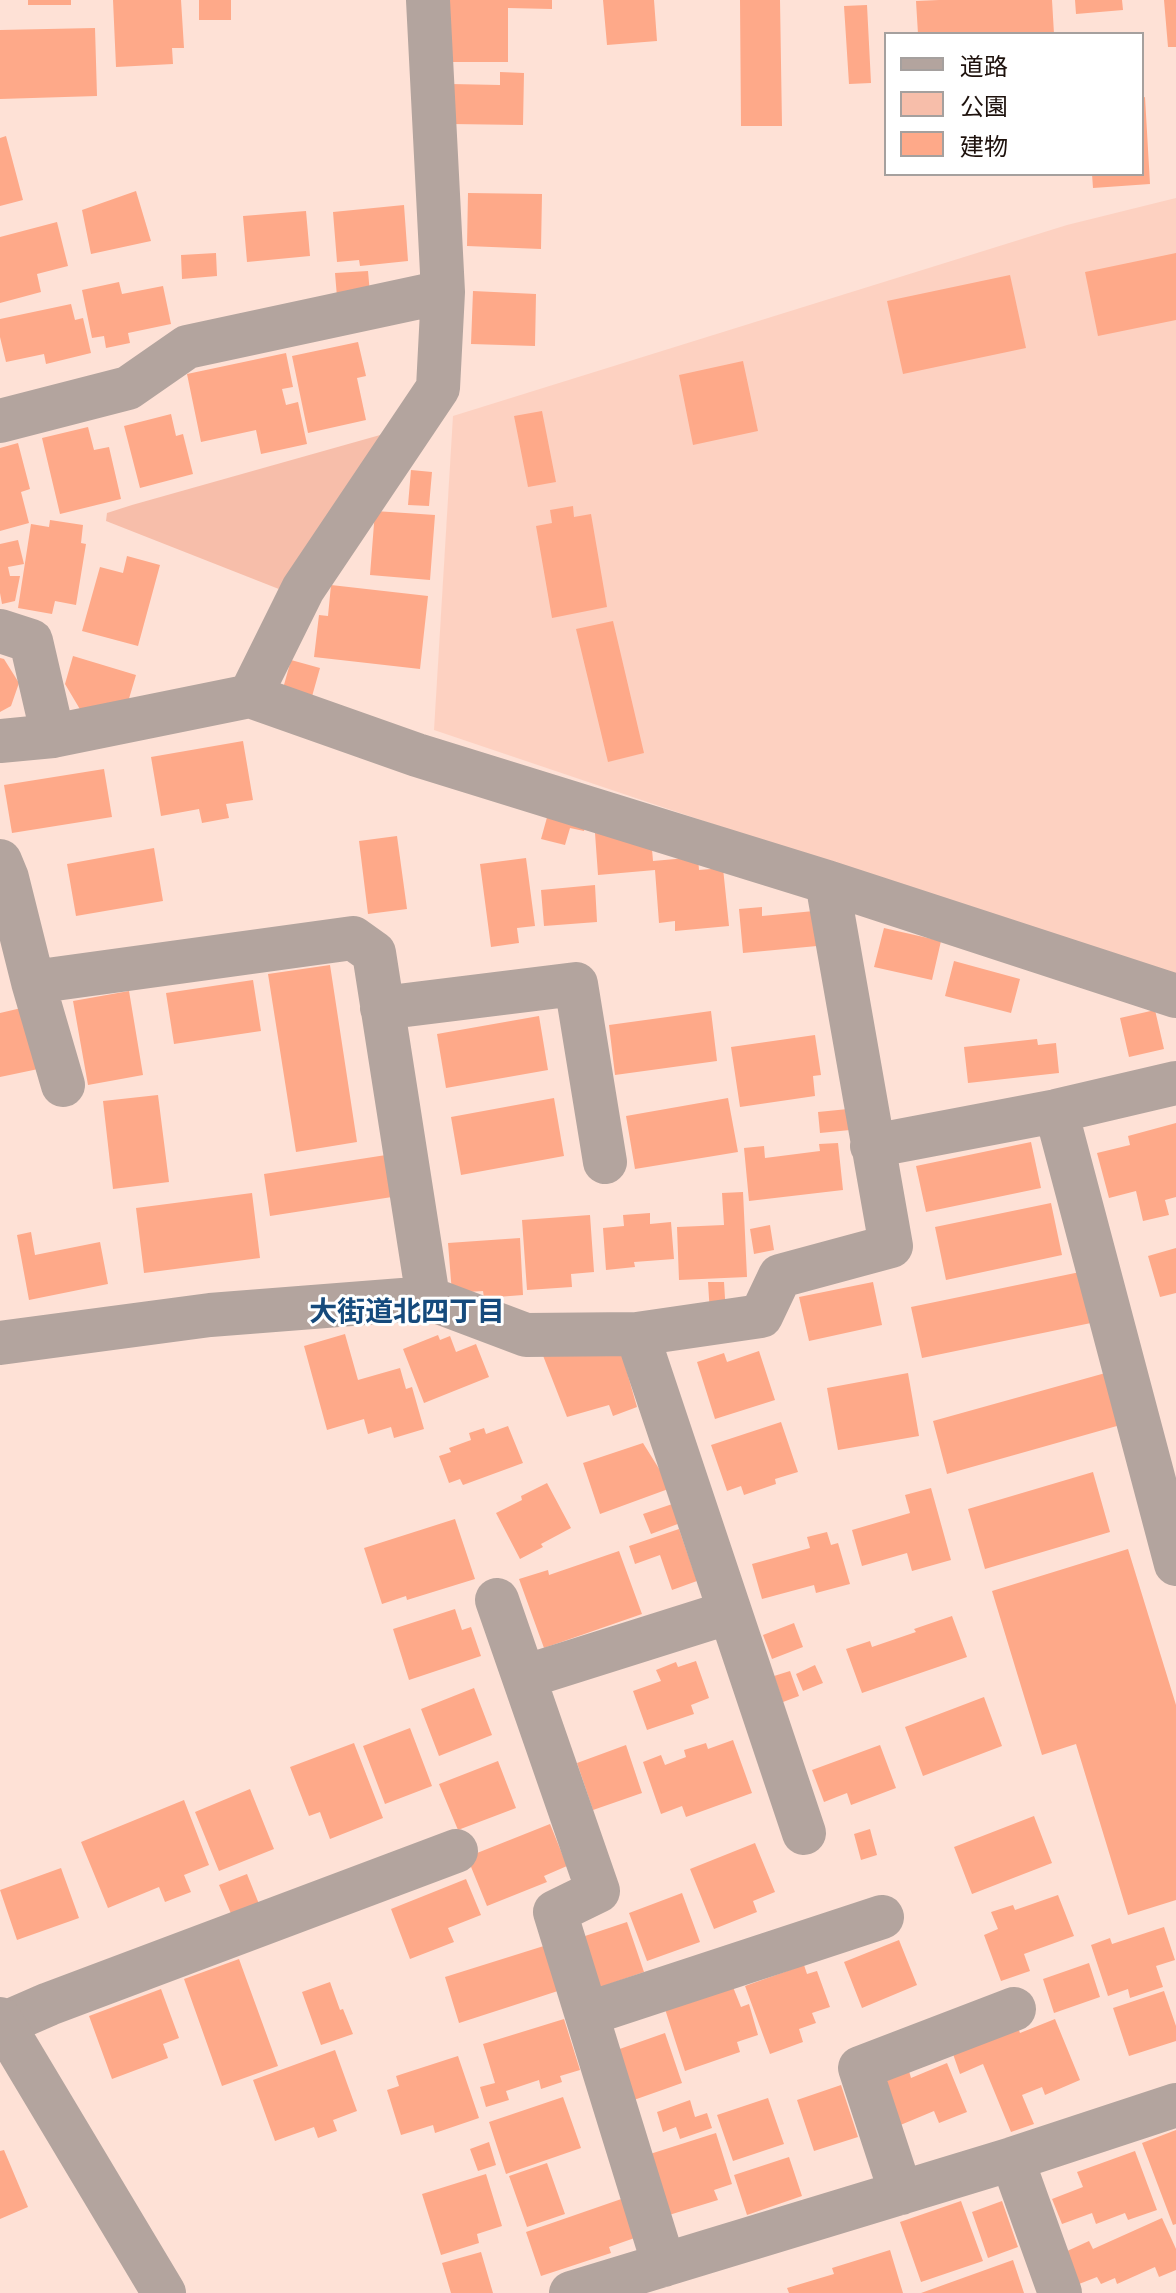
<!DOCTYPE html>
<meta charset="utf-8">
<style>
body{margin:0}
#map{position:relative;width:1176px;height:2293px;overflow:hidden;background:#fee1d6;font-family:"DejaVu Sans","Noto Sans JP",sans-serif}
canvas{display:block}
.legend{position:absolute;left:884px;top:32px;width:260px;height:144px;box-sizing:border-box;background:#fff;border:2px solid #a5a09e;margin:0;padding:10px 14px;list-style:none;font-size:24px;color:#1e120d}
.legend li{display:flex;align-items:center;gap:16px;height:40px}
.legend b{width:40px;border:2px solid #a5a09e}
</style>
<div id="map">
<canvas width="1176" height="2293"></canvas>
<ul class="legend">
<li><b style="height:10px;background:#b3a49e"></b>道路</li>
<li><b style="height:22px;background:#f7beaa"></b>公園</li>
<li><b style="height:22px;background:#fea989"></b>建物</li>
</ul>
</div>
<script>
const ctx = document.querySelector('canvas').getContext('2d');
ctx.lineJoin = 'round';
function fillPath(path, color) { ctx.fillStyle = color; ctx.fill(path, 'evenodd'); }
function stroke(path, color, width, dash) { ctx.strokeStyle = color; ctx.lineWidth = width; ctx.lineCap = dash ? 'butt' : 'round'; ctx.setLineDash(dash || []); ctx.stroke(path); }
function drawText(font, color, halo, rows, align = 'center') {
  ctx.font = font + ' "DejaVu Sans","Noto Sans JP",sans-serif'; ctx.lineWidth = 6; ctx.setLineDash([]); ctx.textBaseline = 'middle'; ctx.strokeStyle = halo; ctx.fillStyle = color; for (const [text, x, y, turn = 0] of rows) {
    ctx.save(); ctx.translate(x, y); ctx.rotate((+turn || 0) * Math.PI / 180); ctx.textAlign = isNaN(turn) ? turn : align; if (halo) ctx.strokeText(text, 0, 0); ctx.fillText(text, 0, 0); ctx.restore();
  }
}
fillPath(new Path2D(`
 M1176,198V977L938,900L434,730L453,416L1067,225Z`), '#fdd1c1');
fillPath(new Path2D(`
 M405,428L289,593L106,521L107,513L132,505Z`), '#f7beaa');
fillPath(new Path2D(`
 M28,0H71V5H28Z
 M113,0H181L184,48H172L173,64L116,67Z
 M199,0H231V20H199Z
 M446,0H552V9L508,8V62H446Z
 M603,0H654L657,41L607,45Z
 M740,0H780L782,126H741Z
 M939,0H1052L1054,34H918L916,1Z
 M1075,0H1122L1123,10L1076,14Z
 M1164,0H1176V47H1168Z
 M867,5L871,83L849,84L844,6Z
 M95,28L97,96L0,99V30Z
 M500,72L524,73L523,125L451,124V84L500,85Z
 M1145,97L1150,184L1093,188L1092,174H1142V98Z
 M6,136L23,200L0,206V138Z
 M136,191L151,241L91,254L82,210Z
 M468,193L542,194L541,249L467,246Z
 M404,205L408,261L360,266L359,260L337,262L333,212Z
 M306,211L310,256L247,262L243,216Z
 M57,222L68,266L37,274L41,292L0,303V237Z
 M216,253L217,276L182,279L181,255Z
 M1176,253V320L1098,336L1085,272Z
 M368,271L370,294L337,297L335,273Z
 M1010,275L1026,348L903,374L887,301Z
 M119,282L122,294L163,286L171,324L128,333L130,343L106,348L104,336L92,338L82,290Z
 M473,291L536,294L535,346L471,344Z
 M71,304L75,320L83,318L91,353L46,364L44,354L6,362L0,337V319Z
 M358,342L366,376L357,378L366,420L308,433L292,356Z
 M286,353L293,387L282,389L286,405L298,402L307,444L261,454L256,430L201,442L187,374Z
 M743,361L758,431L693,445L679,375Z
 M542,411L556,482L528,487L514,416Z
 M171,414L176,436L183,434L193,474L140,488L124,426Z
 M88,427L94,450L109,447L121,499L60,514L42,438Z
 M18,443L30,489L21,492L29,523L0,531V448Z
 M411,470L432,472L429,506L408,505Z
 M573,506L574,517L591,514L607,607L552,618L536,526L552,523L550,510Z
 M375,511L435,515L430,580L370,575Z
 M50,520L83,525L81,543L86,544L76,605L55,601L52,614L18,608L31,524L49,527Z
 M18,540L24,564L8,567L10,576H20L15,601L2,604L0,593V544Z
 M127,556L160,565L138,646L82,631L100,567L123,573Z
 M331,585L428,596L420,669L314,657L319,615L328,616Z
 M613,621L644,753L608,762L576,629Z
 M73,656L136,675L128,702L81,711L65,684Z
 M0,658L4,659L19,683L11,706L0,712Z
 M291,660L320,668L311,700L282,692Z
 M243,741L253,800L226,804L229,818L202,823L199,809L161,816L151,757Z
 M104,769L112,817L12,833L4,785Z
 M551,803L589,814L584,831L570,828L565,845L541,839Z
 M595,833L651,838L653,861L698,857L699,870L723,868L729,926L675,931V921L659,923L655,870L598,875Z
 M397,836L407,909L368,914L359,841Z
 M154,848L163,901L76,916L67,864Z
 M526,858L535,926L517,928L519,943L491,947L480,864Z
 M595,885L597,922L544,926L541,890Z
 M762,907V916L814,911L817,946L743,953L739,909Z
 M884,928L941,941L932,980L874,967Z
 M954,961L1020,979L1011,1013L945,996Z
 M330,965L357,1142L296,1152L268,974Z
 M253,980L261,1031L174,1044L166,993Z
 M129,991L143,1075L88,1085L73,1001Z
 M30,1006L43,1068L0,1077V1013Z
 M1155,1010L1164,1049L1129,1057L1120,1018Z
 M711,1011L717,1061L615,1075L609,1025Z
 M539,1016L548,1070L446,1088L437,1034Z
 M815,1035L821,1075L813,1076L815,1096L740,1107L731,1047Z
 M1037,1039L1038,1045L1056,1043L1059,1073L968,1083L964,1047Z
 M158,1095L169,1182L113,1189L103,1101Z
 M554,1098L564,1156L461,1175L451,1117Z
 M728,1098L738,1152L635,1169L626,1116Z
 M848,1109L850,1130L820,1133L818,1112Z
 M1176,1123V1197L1165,1200L1169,1215L1143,1221L1136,1191L1109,1198L1097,1153L1130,1145L1128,1136Z
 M1031,1142L1041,1188L926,1212L916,1166Z
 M838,1143L843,1190L749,1201L744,1148L764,1146L765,1158L820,1151L819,1144Z
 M386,1155L392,1197L270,1216L264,1174Z
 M743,1192L747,1277L679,1280L677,1227L724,1225L722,1193Z
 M252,1193L260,1258L144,1273L136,1208Z
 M1051,1203L1062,1255L946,1280L935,1227Z
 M650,1213V1224L671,1222L674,1259L634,1262L635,1267L606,1270L603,1228L624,1226L623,1215Z
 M590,1215L594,1272L571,1274L572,1287L527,1290L522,1220Z
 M770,1225L774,1250L754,1254L750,1229Z
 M31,1232L35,1255L100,1242L108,1284L29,1300L17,1235Z
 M520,1238L523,1295L484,1298L483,1291L452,1293L448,1243Z
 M1176,1248V1293L1160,1297L1148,1256Z
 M1080,1272L1091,1323L922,1358L911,1307Z
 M708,1282H724L726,1314H710Z
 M873,1282L882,1325L809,1341L799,1297Z
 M345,1334L358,1380L400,1368L406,1389L412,1387L424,1429L394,1438L391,1427L368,1434L364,1419L327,1430L304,1346Z
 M438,1335L440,1340L450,1336L456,1352L476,1344L489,1377L424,1403L403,1349Z
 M620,1348L637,1407L613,1416L609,1405L567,1417L542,1353Z
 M759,1351L775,1400L715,1419L697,1362L724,1353L727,1362Z
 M1109,1372L1124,1424L947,1474L933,1421Z
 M908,1373L919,1436L838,1450L827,1388Z
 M781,1422L798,1472L775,1479L776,1484L744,1495L741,1486L727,1491L711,1445Z
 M508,1426L523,1463L463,1485L460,1479L449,1483L439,1456L451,1452L449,1448L471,1440L469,1433L484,1428L486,1434Z
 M643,1443L671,1488L600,1514L583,1463Z
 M1093,1472L1110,1532L985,1569L968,1509Z
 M547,1483L571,1528L541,1544L543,1547L520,1559L496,1513L522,1500L521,1496Z
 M931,1488L951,1560L912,1571L907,1553L862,1566L852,1530L910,1513L905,1495Z
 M684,1500L691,1519L651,1534L643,1514Z
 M455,1519L475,1579L407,1600L406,1596L382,1604L364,1548Z
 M679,1529L697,1581L672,1590L660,1555L635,1564L629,1546Z
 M827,1532L831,1545L838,1543L850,1584L816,1593L814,1585L762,1599L752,1564L810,1548L807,1537Z
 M1128,1549L1176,1705V1900L1128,1915L1076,1744L1042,1755L992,1591Z
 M619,1551L642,1614L544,1648L519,1579L548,1570L549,1575Z
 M455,1609L462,1630L471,1627L481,1656L409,1680L393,1629Z
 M952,1616L967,1657L862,1693L846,1649L870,1641L872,1647L916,1632L914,1629Z
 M794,1623L803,1647L772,1659L763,1635Z
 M696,1661L709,1698L691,1705L694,1714L647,1730L633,1691L661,1681L656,1670L676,1662L678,1667Z
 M815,1665L823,1683L803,1691L796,1674Z
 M790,1671L799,1696L783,1702L774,1676Z
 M474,1688L492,1735L439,1756L421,1709Z
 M984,1697L1002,1746L923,1776L905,1727Z
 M410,1728L432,1786L385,1804L363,1746Z
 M733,1740L752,1793L686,1817L682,1806L661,1814L643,1762L661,1755L665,1765L686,1757L684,1750L706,1743L708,1749Z
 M354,1743L383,1818L330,1839L320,1812L309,1816L290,1767Z
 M626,1745L642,1793L593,1810L577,1763Z
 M880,1745L896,1788L851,1805L847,1793L824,1802L812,1770Z
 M498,1761L516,1808L458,1830L439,1784Z
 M250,1789L274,1849L219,1871L195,1812Z
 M184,1800L209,1865L184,1875L191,1892L165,1902L159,1887L108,1908L81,1842Z
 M1034,1816L1052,1863L972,1894L954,1847Z
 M550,1824L567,1866L544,1876L547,1882L487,1906L467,1857Z
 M870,1829L877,1855L861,1860L854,1834Z
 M755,1843L775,1892L753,1901L757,1912L714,1929L690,1869Z
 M61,1868L79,1918L17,1940L0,1890Z
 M247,1874L259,1904L232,1916L219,1885Z
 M466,1879L481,1915L448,1928L454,1942L410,1959L391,1909Z
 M682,1893L700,1942L647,1961L629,1913Z
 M1058,1895L1074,1936L1024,1954L1030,1971L1001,1981L984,1935L998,1929L991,1912L1013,1905L1015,1910Z
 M627,1922L644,1972L592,1990L576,1939Z
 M1164,1927L1175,1960L1156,1966L1163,1987L1130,1998L1128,1989L1108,1996L1091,1945L1110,1938L1112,1944Z
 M899,1940L917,1985L862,2008L844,1962Z
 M547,1945L561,1990L459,2023L445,1977Z
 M239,1959L278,2066L222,2086L184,1979Z
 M1089,1963L1100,1997L1054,2013L1043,1979Z
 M804,1965L807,1974L817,1971L830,2007L812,2013L816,2023L799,2029L803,2042L770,2054L745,1986Z
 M330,1982L340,2010L343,2009L353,2034L321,2045L302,1992Z
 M733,1987L741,2007L749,2004L758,2035L737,2042L740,2052L685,2071L665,2009Z
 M161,1989L179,2038L163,2044L168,2058L112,2079L89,2016Z
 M1164,1991L1176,2026V2041L1129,2056L1113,2008Z
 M564,2019L580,2070L560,2076L562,2082L541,2089L539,2080L506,2091L509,2100L486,2107L480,2087L495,2083L483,2044Z
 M1055,2019L1080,2080L1045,2095L1042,2087L1022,2095L1034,2124L1011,2132L983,2064L960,2074L953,2054L1018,2028L1020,2033Z
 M665,2033L682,2083L631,2101L614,2051Z
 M335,2050L357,2111L333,2120L337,2131L318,2138L314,2127L275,2141L253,2080Z
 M458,2056L479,2118L435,2133L433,2125L401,2135L387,2090L399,2086L396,2076Z
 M947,2063L967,2112L939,2123L934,2111L898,2126L880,2083L909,2071L911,2078Z
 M841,2085L858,2137L814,2151L797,2100Z
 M563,2097L581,2148L506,2174L489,2122Z
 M768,2098L784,2144L733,2161L717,2115Z
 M690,2100L695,2117L707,2113L712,2128L680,2139L676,2127L663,2132L657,2112Z
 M1176,2130V2224L1173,2225L1142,2143Z
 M716,2133L732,2184L714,2190L718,2200L669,2215L650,2154Z
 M489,2142L496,2165L478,2171L470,2149Z
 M4,2150L28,2207L0,2219V2151Z
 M1135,2151L1157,2210L1128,2220L1125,2213L1096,2224L1092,2213L1062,2224L1052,2199L1083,2187L1077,2172Z
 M789,2157L802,2196L747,2215L734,2175Z
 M547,2163L565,2214L527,2227L509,2176Z
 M486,2174L502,2226L477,2234L479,2243L441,2255L422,2194Z
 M630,2196L643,2235L609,2247L611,2253L541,2276L526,2232Z
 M961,2201L983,2261L921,2282L900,2222Z
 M1002,2201L1018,2247L988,2258L972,2212Z
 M1162,2218L1176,2249V2270L1159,2277L1155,2267L1117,2284L1115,2278L1101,2284L1097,2277L1079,2284L1065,2252L1089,2241L1093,2249Z
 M890,2250L903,2293H789L787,2288L834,2274L832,2268Z
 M481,2252L493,2293H451L442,2263Z
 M1013,2260L1024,2293H921Z`), '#fea989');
stroke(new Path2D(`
 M0,421L128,388L187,347L443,292
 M0,631L31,641L53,736
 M250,696L303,589L438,388L443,292L428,0
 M0,741L53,736L250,696L417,755L827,882L1176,996
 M0,861L7,878L33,982L353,938L374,953L428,1298
 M33,982L63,1085
 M382,1008L576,984L605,1162
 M1056,1111L1176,1564
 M872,1146L1056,1111L1176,1083
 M637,1334L730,1612
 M0,1343L210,1315L428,1298L526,1335L637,1334L761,1316L780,1276L891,1246L827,882
 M497,1600L598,1891L555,1912L664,2265
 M524,1677L730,1612L804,1833
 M587,2014L882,1917
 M3,2024L49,2004L456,1851
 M1012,2159L1060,2293
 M901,2193L860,2068L1014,2009
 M571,2293L1012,2159L1176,2105`), '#b3a49e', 44);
stroke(new Path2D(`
 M0,2019L164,2293`), '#b3a49e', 44);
drawText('bold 28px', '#154a7c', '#fff', [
 ["大街道北四丁目",407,1314]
]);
</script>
